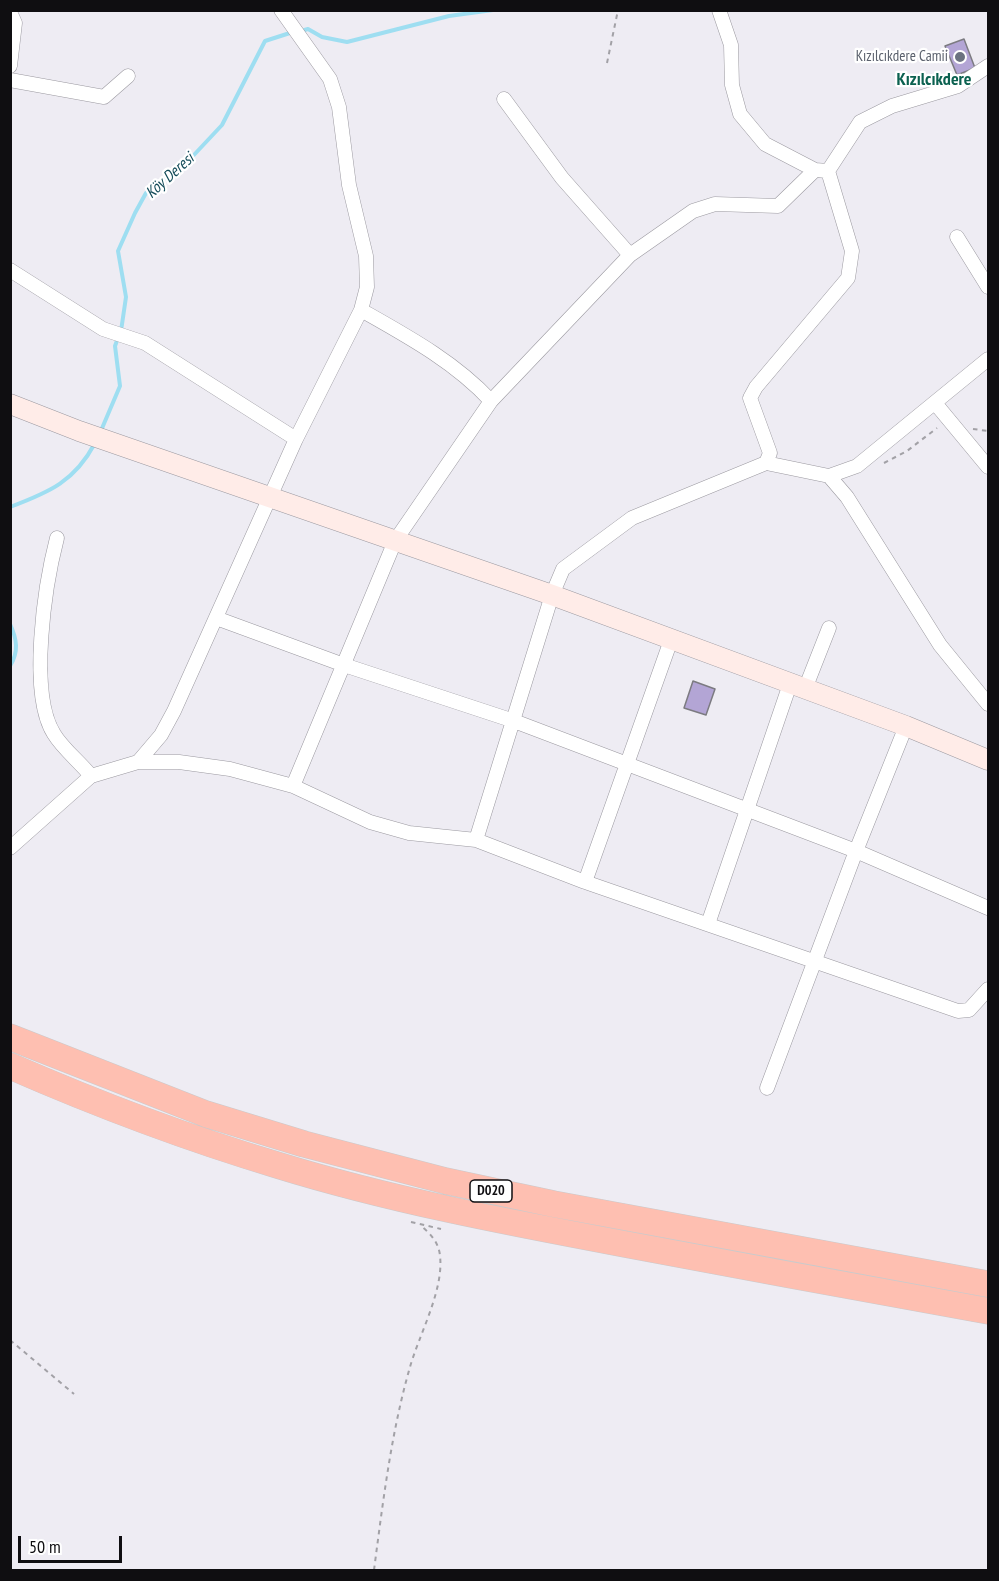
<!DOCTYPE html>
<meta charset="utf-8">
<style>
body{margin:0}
#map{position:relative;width:999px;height:1581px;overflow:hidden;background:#eeecf3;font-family:"PT Sans Narrow",sans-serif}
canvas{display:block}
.frame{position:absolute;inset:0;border:12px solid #0f0e11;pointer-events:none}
.scale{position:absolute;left:18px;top:1536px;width:104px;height:27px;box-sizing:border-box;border:3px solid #0f0e11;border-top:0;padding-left:8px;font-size:18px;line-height:21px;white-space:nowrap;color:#0f0e11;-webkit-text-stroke:4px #fff;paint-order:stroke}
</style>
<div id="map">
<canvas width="999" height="1581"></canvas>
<div class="frame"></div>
<div class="scale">50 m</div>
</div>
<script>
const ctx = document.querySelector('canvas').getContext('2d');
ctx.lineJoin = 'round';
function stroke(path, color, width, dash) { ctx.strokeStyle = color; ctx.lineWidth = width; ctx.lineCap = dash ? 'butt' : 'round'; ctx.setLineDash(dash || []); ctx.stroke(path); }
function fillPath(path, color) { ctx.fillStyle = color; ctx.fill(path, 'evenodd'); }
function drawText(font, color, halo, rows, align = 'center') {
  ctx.font = font + ' "PT Sans Narrow",sans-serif'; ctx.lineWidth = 4.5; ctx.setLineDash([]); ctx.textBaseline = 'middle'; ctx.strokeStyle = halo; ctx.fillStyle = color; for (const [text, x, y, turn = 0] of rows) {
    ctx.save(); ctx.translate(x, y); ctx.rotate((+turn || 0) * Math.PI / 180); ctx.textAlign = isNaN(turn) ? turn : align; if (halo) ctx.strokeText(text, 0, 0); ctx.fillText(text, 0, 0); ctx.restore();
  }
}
stroke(new Path2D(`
 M301,31L308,29L322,37L347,42L449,16L493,10
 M121,331L126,297L118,251L135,213L146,193L192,157L222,125L265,41L293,32
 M100,433L120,386L115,346L118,338
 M10,507C50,492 75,481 95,443
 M10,624C17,639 19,652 10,666`), '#9edef1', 4);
const building = new Path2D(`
 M964,39L975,68L957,75L945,46Z
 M693,681L715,689L706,715L684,708Z`);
fillPath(building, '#b3a5d5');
stroke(building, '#7c7b81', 1.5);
const street = new Path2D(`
 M281,10L330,79L339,107L349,185L366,256L367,287L361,310C407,336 455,362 491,401
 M719,10L731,45L732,85L740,114L765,144L815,170
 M10,12L15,23L10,66
 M10,80L104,97L128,76
 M504,99L562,178L630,255
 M957,237L988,287
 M10,270L103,329L145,343L296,439
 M935,403L988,467
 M766,463L770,453L750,398L756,387L848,278L852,251L828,171L860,122L892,106L958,86L988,66
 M829,476L857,466L988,359
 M57,538C45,584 28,693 54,734C63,749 80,762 91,776
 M216,618L344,665L514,721L856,851L988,908
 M805,689L829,628
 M138,762L161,735L174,711L296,439L361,310
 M293,786L395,541L491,401L630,255L693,211L715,204L778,206L815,170L828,171
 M476,840L552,595L563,569L632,518L766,463L829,476L847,497L940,645L988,704
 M10,848L91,776L138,762H179L230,769L293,786L370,822L409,833L476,840L585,882L958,1011L969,1010L988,989
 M585,882L671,640
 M708,924L790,684
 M767,1088L856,851L906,726`);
const secondary = new Path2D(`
 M10,404L79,431L552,595L906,726L988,760`);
const highway = new Path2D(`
 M10,1037L206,1114L304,1144L446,1181L554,1204L988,1284
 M10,1066C97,1104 187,1138 277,1165C390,1200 507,1222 624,1244C745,1267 867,1289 988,1311`);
stroke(street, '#9b99a0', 15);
stroke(secondary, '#9b99a0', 21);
stroke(highway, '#cacacb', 27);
stroke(new Path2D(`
 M607,63L618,10
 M973,429L988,431
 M884,463L907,451L937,428
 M411,1222L441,1229
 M10,1340L74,1394
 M374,1570C383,1502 391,1433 410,1367C419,1335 444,1290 440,1256C439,1243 431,1234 421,1226`), '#a2a1a6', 2, [4.5, 4.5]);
stroke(street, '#fff', 14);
stroke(secondary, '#ffece8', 20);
stroke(highway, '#febfb1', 26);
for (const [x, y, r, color] of [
 [960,57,6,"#6b7280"]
]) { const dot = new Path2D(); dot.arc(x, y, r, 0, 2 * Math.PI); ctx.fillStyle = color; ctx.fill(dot); stroke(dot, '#fff', 2); }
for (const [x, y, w] of [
 [491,1191,42]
]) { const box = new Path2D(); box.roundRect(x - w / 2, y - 11, w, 22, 4.5); ctx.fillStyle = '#fff'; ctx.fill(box); stroke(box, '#0f0e11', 1.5); }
drawText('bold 14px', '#0f0e11', null, [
 ["D020",491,1191]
]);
drawText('15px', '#5b616d', '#fff', [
 ["Kızılcıkdere Camii",948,57]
], 'right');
drawText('italic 16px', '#114957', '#fff', [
 ["Köy Deresi",170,176,-42]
]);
drawText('bold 18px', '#0b6150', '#fff', [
 ["Kızılcıkdere",934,80]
]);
</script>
